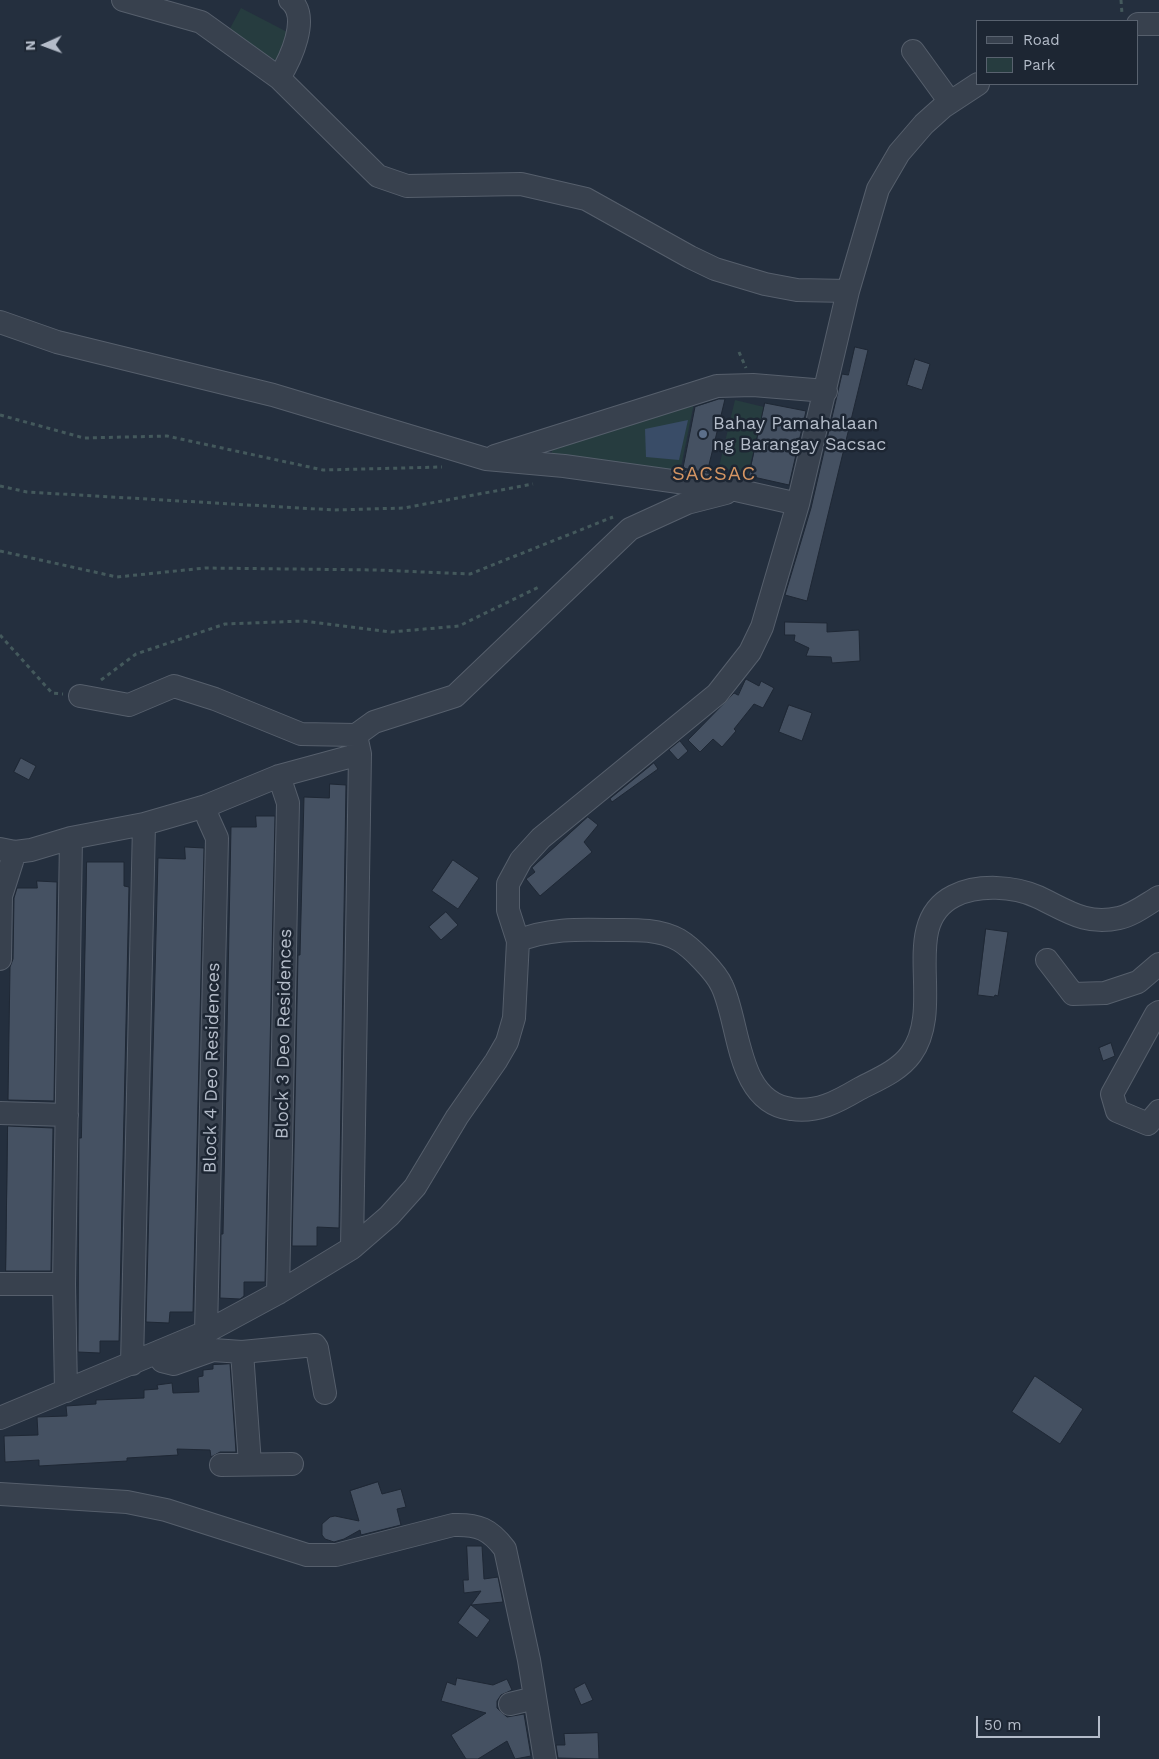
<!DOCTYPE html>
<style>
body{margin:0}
#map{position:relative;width:1159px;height:1759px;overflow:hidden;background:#242f3e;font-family:"Work Sans",sans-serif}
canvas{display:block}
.legend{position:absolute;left:976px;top:20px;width:162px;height:65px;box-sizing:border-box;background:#1d2633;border:1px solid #59626f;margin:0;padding:6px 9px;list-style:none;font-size:15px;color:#b4bcc9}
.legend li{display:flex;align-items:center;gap:10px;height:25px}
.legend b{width:25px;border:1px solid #59626f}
.north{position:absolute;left:20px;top:20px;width:50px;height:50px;-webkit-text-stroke:4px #1d2633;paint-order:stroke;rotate:268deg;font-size:14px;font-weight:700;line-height:20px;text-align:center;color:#b4bcc9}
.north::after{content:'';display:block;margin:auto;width:18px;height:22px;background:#b4bcc9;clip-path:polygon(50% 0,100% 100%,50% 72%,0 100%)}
.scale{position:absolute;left:976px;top:1716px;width:124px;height:22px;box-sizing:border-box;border:2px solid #b4bcc9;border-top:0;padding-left:6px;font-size:15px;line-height:18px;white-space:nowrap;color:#b4bcc9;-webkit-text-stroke:4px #1d2633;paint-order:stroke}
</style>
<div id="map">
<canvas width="1159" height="1759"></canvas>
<ul class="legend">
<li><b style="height:6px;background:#38414e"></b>Road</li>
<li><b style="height:14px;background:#263c3f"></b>Park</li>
</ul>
<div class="north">N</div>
<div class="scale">50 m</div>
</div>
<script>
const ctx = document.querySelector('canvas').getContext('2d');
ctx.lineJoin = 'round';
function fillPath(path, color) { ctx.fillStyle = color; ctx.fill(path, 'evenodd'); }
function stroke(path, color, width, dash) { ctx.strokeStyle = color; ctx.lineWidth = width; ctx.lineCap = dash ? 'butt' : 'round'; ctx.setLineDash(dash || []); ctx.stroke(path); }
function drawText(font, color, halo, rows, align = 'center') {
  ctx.font = font + ' "Work Sans",sans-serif'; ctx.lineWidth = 5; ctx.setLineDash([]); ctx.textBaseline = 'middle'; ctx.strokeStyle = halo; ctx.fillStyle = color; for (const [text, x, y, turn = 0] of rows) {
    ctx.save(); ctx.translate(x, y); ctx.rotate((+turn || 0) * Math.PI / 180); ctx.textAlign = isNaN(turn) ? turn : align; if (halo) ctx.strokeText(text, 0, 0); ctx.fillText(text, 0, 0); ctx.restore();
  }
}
fillPath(new Path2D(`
 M241,8L293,35L279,62L227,34Z
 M695,398L680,472L551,458L553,444Z
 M735,400L764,407L748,474L719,467Z`), '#263c3f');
fillPath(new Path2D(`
 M688,420L679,460L646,457L645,429Z`), '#394c67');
const building = new Path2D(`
 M855,347L868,350L807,601L785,595L811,508L842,374L848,375Z
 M915,359L930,364L922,390L907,385Z
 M719,399H725L707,473L683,468L695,407Z
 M765,403L806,411L789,485L749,476Z
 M785,622L827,623V632L859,630L860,661L832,663L831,657L806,656L809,648L794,641L795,635H785Z
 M746,679L759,686L761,681L774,688L763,708L754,704L734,729L736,731L722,747L713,739L700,752L688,740L734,693L738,695Z
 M789,705L812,713L802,741L779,732Z
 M680,741L688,751L678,760L669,750Z
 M21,758L36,766L29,780L14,772Z
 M654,763L658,769L612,802L610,799Z
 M330,784L346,785L339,1228L317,1227V1246H292L298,955H300L304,797L329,798Z
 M256,816H275L265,1282H244V1296L240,1299L220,1298L221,1234H223L231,827H256Z
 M588,817L598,825L584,842L592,852L540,896L526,879L535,872L532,868Z
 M185,847L204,848L193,1312H170L169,1323L146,1322L158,858L185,859Z
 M453,860L479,878L458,909L432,891Z
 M87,862H124V886L129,887L119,1341H100V1353L78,1352L79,1138H81Z
 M37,881L57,882L54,1101L8,1100L10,967L13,959L14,898L17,888H37Z
 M446,912L458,925L441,940L429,927Z
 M986,929L1008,932L998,996L995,995L994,997L978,995Z
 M1111,1043L1115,1056L1103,1061L1099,1048Z
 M8,1126L53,1128L51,1271H6Z
 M230,1364L236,1452H220L211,1457L210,1450L177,1449L178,1455L127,1458V1461L39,1466V1460L5,1462L4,1436L38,1435L37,1417L67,1416L66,1406L96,1404V1400L144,1398V1390L158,1389L157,1385L172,1383L173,1393L199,1392L198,1377L203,1376V1370L213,1369V1365Z
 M1035,1376L1083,1409L1060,1444L1012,1412Z
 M378,1482L382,1494L401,1489L406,1507L397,1509L401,1525L361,1535L360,1530L344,1539L334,1542L325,1539L322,1535V1524L330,1517L335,1516L359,1521L350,1491Z
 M467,1546H482L484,1579L498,1577L503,1602L471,1605L481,1591L464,1593L463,1580H468Z
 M471,1605L490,1620L477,1638L458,1623Z
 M457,1678L493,1685L507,1679L512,1690L501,1695L497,1701V1708L507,1717L524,1714L531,1756L515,1759L507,1741L478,1759H466L451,1735L486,1713L441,1701L447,1682L455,1685Z
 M585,1683L593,1700L581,1705L574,1689Z
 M598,1733L599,1759L558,1758L556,1745H565L564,1734Z`);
fillPath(building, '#455162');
stroke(building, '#1f2835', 1);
const minor = new Path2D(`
 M123,0L201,22L279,78L378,176L407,186L521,184L586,199L690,257L715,269L765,284L797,290L848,291
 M1138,24H1159
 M913,51L950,102
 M279,78C290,60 311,17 290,0
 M0,322L57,342L273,395L486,459L564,466L736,490L798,504
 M495,456L717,386L753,385L826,391
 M80,696L129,705L174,686L215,699L301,734L356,735L374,722L455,696L630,529L687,503L726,493
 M0,849L15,852L31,850L71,838L144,824L206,806L279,776L360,754L357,740
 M518,941C545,929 579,929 608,930C631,930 657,928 679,940C691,947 716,972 722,986C740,1023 736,1102 791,1109C817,1113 837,1102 859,1089C876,1080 899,1071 911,1054C946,1006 898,924 954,896C978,884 1014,886 1038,897C1066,910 1086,926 1119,918C1133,915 1147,904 1159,897
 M0,959L1,896L15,852
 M1047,960L1073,994L1105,993L1138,982L1159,964
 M1159,1012L1156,1014L1112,1094L1117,1111L1148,1124L1159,1111
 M0,1113L67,1115
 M352,1248L360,754
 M0,1284H64
 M278,1293L288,803L279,776
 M206,1332L217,838L208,818L206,806
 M242,1352L250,1464
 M157,1353L162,1361L174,1364L213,1350L242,1352L315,1345L317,1348L325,1393
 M132,1364L144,824
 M66,1391L64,1284L71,838
 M0,1418L206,1332L278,1293L352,1248L389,1216L415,1187L457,1117L496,1061L507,1042L514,1018L518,941L508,910V884L521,860L541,838L717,694L750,652L762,627L798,504L848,291L878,189L899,153L924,124L943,107L978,84
 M221,1465L292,1464
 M0,1494L127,1502L166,1510L307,1555H336L453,1525C478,1524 490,1529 505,1549L529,1660L545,1759
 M510,1704L535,1698`);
stroke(minor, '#565f6c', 24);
stroke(new Path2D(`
 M1121,0L1122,14
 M739,352L746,368
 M0,415L84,438L167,436L323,470L442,467
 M0,486L27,492L334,510L404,508L533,484
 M0,551L117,577L205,568L377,570L470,574L613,517
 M0,635L52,693L63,694
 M101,680L136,654L225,624L303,621L391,632L459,626L541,586`), '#44595c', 3, [4, 4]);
stroke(minor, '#38414e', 22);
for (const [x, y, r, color] of [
 [703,434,5,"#5c6f8a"]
]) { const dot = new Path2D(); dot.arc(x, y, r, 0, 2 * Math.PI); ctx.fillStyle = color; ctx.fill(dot); stroke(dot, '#1d2633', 2); }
drawText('18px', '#b4bcc9', '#1d2633', [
 ["Bahay Pamahalaan",713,424],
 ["ng Barangay Sacsac",713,445]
], 'left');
drawText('18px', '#b4bcc9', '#1d2633', [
 ["Block 3 Deo Residences",284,1034,-89],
 ["Block 4 Deo Residences",212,1068,-89]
]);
ctx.letterSpacing = '1px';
drawText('20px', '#d59563', '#1d2633', [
 ["SACSAC",714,474]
]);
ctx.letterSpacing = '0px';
</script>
